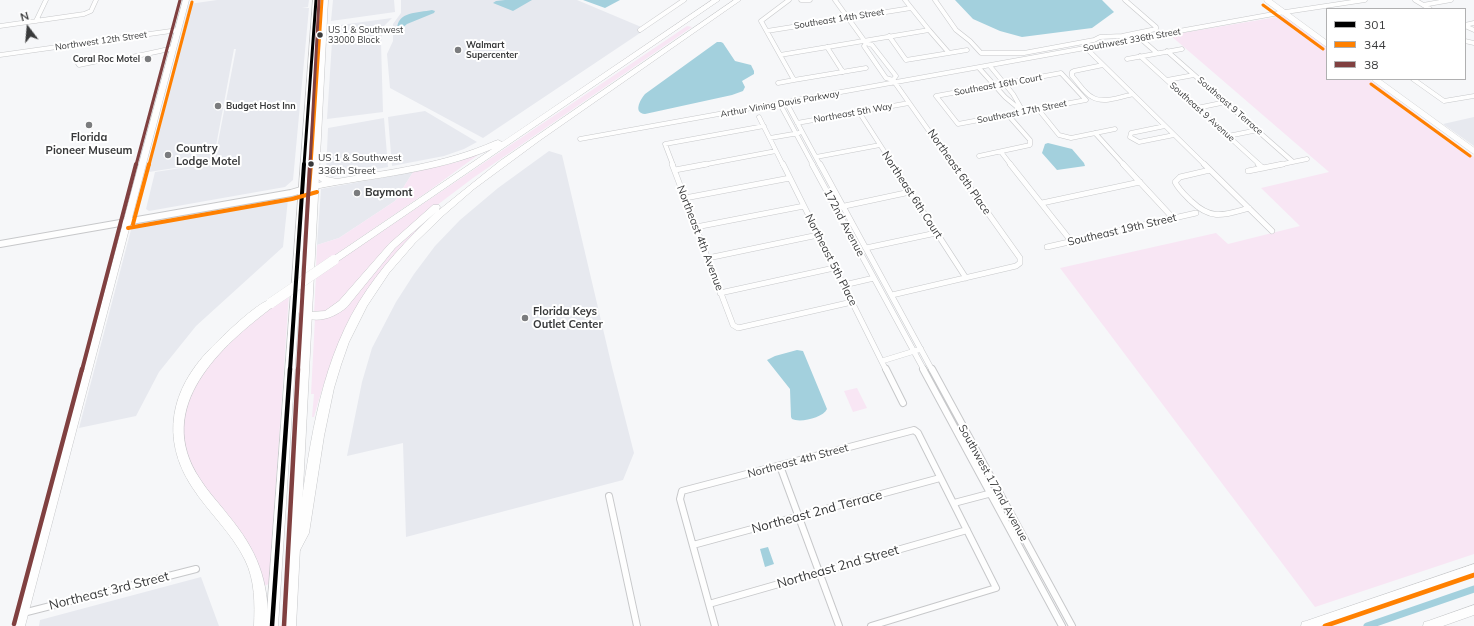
<!DOCTYPE html>
<style>
body{margin:0}
#map{position:relative;width:1474px;height:626px;overflow:hidden;background:#f6f7f9;font-family:Mulish,sans-serif}
canvas{display:block}
.legend{position:absolute;left:1326px;top:8px;width:140px;height:72px;box-sizing:border-box;background:#fff;border:1px solid #b0b0b1;margin:0;padding:5px 7px;list-style:none;font-size:12px;color:#393a3b}
.legend li{display:flex;align-items:center;gap:8px;height:20px}
.legend b{width:20px;border:1px solid #b0b0b1}
.north{position:absolute;left:8px;top:8px;width:40px;height:40px;-webkit-text-stroke:3px #fff;paint-order:stroke;rotate:344deg;font-size:11px;font-weight:700;line-height:16px;text-align:center;color:#393a3b}
.north::after{content:'';display:block;margin:auto;width:14px;height:18px;background:#393a3b;clip-path:polygon(50% 0,100% 100%,50% 72%,0 100%)}
</style>
<div id="map">
<canvas width="1474" height="626"></canvas>
<ul class="legend">
<li><b style="height:5px;background:#000"></b>301</li>
<li><b style="height:5px;background:#ff8000"></b>344</li>
<li><b style="height:5px;background:#804040"></b>38</li>
</ul>
<div class="north">N</div>
</div>
<script>
const ctx = document.querySelector('canvas').getContext('2d');
ctx.lineJoin = 'round';
function fillPath(path, color) { ctx.fillStyle = color; ctx.fill(path, 'evenodd'); }
function stroke(path, color, width, dash) { ctx.strokeStyle = color; ctx.lineWidth = width; ctx.lineCap = dash ? 'butt' : 'round'; ctx.setLineDash(dash || []); ctx.stroke(path); }
function drawText(font, color, halo, rows, align = 'center') {
  ctx.font = font + ' Mulish,sans-serif'; ctx.lineWidth = 4; ctx.setLineDash([]); ctx.textBaseline = 'middle'; ctx.strokeStyle = halo; ctx.fillStyle = color; for (const [text, x, y, turn = 0] of rows) {
    ctx.save(); ctx.translate(x, y); ctx.rotate((+turn || 0) * Math.PI / 180); ctx.textAlign = isNaN(turn) ? turn : align; if (halo) ctx.strokeText(text, 0, 0); ctx.fillText(text, 0, 0); ctx.restore();
  }
}
fillPath(new Path2D(`
 M217,0H309L308,7L302,8H309L293,180L285,187L149,211L146,209L155,172L214,163L236,49H234L213,162L149,172L148,167L189,4Z
 M333,0H394L395,12L331,21Z
 M401,0H577L646,29L483,138L390,88L387,54L393,41V24L401,13Z
 M392,18L383,27L381,43L383,112L327,119L333,26Z
 M425,111L477,142L464,149L444,156L392,166L388,117Z
 M1474,117V146L1443,124Z
 M384,118L388,167L332,177L326,173L328,128Z
 M549,151L562,155L612,367L634,453L623,480L406,537L403,443L347,456L362,382L372,348L396,302L414,274L435,246L460,220L498,188Z
 M413,172L395,201L339,238L317,245L321,189Z
 M288,199L283,247L196,326L159,372L136,416L79,428L132,226Z
 M201,577L219,626H39L40,620Z`), '#e7e9ef');
fillPath(new Path2D(`
 M1283,16L1327,48V79H1369L1474,157V554L1315,607L1060,268L1216,233L1228,244L1300,226L1261,188L1329,172L1170,35Z
 M687,26L692,27L473,178L420,218L334,309L314,314L316,276Z
 M482,152L430,190L316,268L317,245L339,238L395,201L413,172L458,162Z
 M430,217C366,279 338,331 314,417H312L314,394H311L315,318H323L404,239Z
 M289,294L269,584L264,586L219,508L191,467L181,434L188,395L221,347Z
 M857,388L867,408L853,412L844,391Z`), '#f8e6f4');
fillPath(new Path2D(`
 M505,0H532L513,11L493,3L496,1Z
 M583,0H620L605,8Z
 M955,0H1102L1114,12L1092,28L1022,37L1000,31L973,19Z
 M432,10L435,11L434,13L407,24L400,30H397C397,11 418,13 432,10Z
 M717,42H721L723,43L735,61L751,65L754,71V74L742,81L745,87L743,91L732,95L645,114C633,113 640,100 645,94Z
 M1048,143L1072,149L1084,163L1085,166L1057,170L1042,153L1045,144Z
 M797,350L803,351L827,409C823,418 800,423 792,419L791,417L790,389L767,360L775,356Z
 M768,547L774,564L765,567L760,549Z`), '#a3d0dd');
stroke(new Path2D(`
 M1367,626L1474,589`), '#a3d0dd', 7);
const minorFar2 = new Path2D(`
 M789,0L761,21L780,55L929,30L905,0
 M801,0H810
 M835,0L866,43L872,45L896,76L893,80
 M935,0L956,30L970,41L981,53H1024L1094,40L1100,37L1122,36L1156,29V27L1125,0
 M1415,0L1430,9
 M1423,5L1451,0
 M36,21L46,0
 M1465,25L1474,23
 M0,26L84,14L91,11L96,0
 M1465,26L1474,30
 M640,30L684,0
 M767,31L911,8
 M889,36L906,60L949,53L929,30
 M1141,39L1157,53
 M1465,41L1474,43
 M866,43L864,46L886,78L893,80L953,165
 M827,47L843,72
 M1086,48L1205,165
 M1167,51L1292,161
 M949,53L967,50
 M0,55L178,30
 M780,55L794,80L866,68
 M1140,56L1260,165
 M1127,59L1182,49
 M98,61L79,65L77,62C88,57 99,61 111,60C132,58 152,53 173,48
 M1103,65L1074,71L1072,72V76C1078,82 1084,93 1092,97C1103,104 1121,97 1133,94
 M990,66L1013,94L1021,108
 M979,68L1005,97L1017,107L1018,112
 M1061,73L1086,100L958,124L936,96Z
 M1413,79L1444,101L1474,96
 M1167,80L1194,75
 M778,83L794,80
 M786,102L820,165
 M780,104L813,165
 M1197,108L1226,102
 M1038,109L1059,135L1071,138L1115,129
 M859,112L893,165
 M759,117L783,165
 M797,123L909,103
 M1165,126L1131,133L1130,137L1139,142L1174,135
 M1095,133L1124,165
 M1228,136L1258,130
 M770,138L799,133
 M580,139L1279,13L1365,0
 M1001,152L1011,165
 M979,156L1030,145V140L1008,115
 M816,157L880,145
 M673,165L665,144L764,126
 M702,165L776,151
 M1278,165L1307,159`);
const minorFar1 = new Path2D(`
 M672,164L733,325L738,328L852,302
 M783,164L886,370
 M812,164L924,370
 M820,164L932,370
 M892,164L966,278
 M1010,164L1071,241
 M1123,164L1173,218
 M1204,164L1272,231
 M1258,164L1263,168
 M675,170L707,164
 M1210,170L1180,177L1175,182C1179,190 1185,195 1191,201C1212,221 1224,215 1249,208
 M1248,171L1283,164
 M685,198L790,178
 M1042,203L1140,182
 M840,207L910,192
 M696,227L804,206
 M1047,247L1196,213
 M866,248L936,233
 M708,258L818,235
 M844,285L874,278
 M720,293L834,268
 M892,295L1016,266L1020,263V258L953,164
 M882,361L921,349`);
const minor = new Path2D(`
 M886,369L903,403
 M923,369L1062,626
 M932,369L1072,626
 M780,466L839,626
 M609,496L637,626
 M954,503L992,493
 M693,545L940,478
 M709,604L967,530
 M23,613L196,569
 M715,626L680,499L682,491L914,430L918,433L996,588L871,626`);
const tertiaryFar1 = new Path2D(`
 M1267,0L1327,44
 M1375,79L1474,151`);
const tertiary = new Path2D(`
 M0,244L291,193L315,186`);
const secondary = new Path2D(`
 M183,0H189L25,626H15Z
 M1474,564V574L1321,626H1301L1302,622L1306,621Z
 M1474,605V615L1443,626H1423L1424,622L1428,621Z`);
const trunk = new Path2D(`
 M313,0H319L278,626H266Z
 M322,0H328L296,626H284Z`);
const motorway = new Path2D(`
 M712,0H720L337,262H331L329,260L331,258L492,149C436,173 374,177 315,189L312,188L311,186L312,184L322,182L312,174L313,172H319L327,177L337,179C392,169 443,164 495,141L498,140L502,142Z
 M734,0H741L539,141L474,189L444,215L415,243L389,273L367,306L349,342L341,365L334,388L324,436L309,533L298,554L294,556L290,554L288,550L297,532C309,454 317,371 359,302C380,268 407,239 436,212L395,248L347,307C334,318 317,324 301,316L294,306L291,294L293,291H299L304,306L311,312L325,311L339,301L389,244L433,205H439L440,207L439,210L500,161Z
 M271,299L274,300L276,303L274,306C221,346 152,407 200,479C208,492 219,503 228,515C257,550 269,580 268,626H254C255,604 255,580 245,560C232,533 208,512 192,487C160,438 171,389 210,349C223,336 255,304 271,299Z`);
stroke(minorFar2, '#c7c8ca', 5);
stroke(minorFar1, '#c7c8ca', 6);
stroke(minor, '#c7c8ca', 8);
stroke(tertiaryFar1, '#c7c8ca', 6);
stroke(tertiary, '#c7c8ca', 8);
stroke(secondary, '#c7c8ca', 1);
stroke(trunk, '#c7c8ca', 1);
stroke(motorway, '#c7c8ca', 1);
stroke(minorFar2, '#fefefe', 4);
stroke(minorFar1, '#fefefe', 5);
stroke(minor, '#fefefe', 6);
stroke(tertiaryFar1, '#fefefe', 5.5);
stroke(tertiary, '#fefefe', 6);
fillPath(secondary, '#fefefe');
fillPath(trunk, '#fefefe');
fillPath(motorway, '#fefefe');
const motorwayBridge = new Path2D(`
 M271,303L334,260`);
stroke(motorwayBridge, '#c7c8ca', 10, []);
stroke(motorwayBridge, '#fefefe', 10);
stroke(new Path2D(`
 M304,165L316,0`), '#000', 3);
stroke(new Path2D(`
 M290,370L304,164`), '#000', 4);
stroke(new Path2D(`
 M272,626L290,369`), '#000', 4.5);
stroke(new Path2D(`
 M1263,5L1323,49
 M1371,84L1470,156
 M149,165L192,2
 M311,165L322,0`), '#ff8000', 3);
stroke(new Path2D(`
 M309,189L311,164
 M133,224L149,164
 M128,228L292,199L317,192`), '#ff8000', 4);
stroke(new Path2D(`
 M1325,626L1474,575`), '#ff8000', 4.5);
stroke(new Path2D(`
 M136,165L180,0
 M310,165L319,0`), '#804040', 3);
stroke(new Path2D(`
 M82,370L136,164
 M298,370L310,164`), '#804040', 4);
stroke(new Path2D(`
 M14,624L82,369
 M284,626L298,369`), '#804040', 4.5);
for (const [x, y, r, color] of [
 [320,35,3.5,"#393a3b"],
 [458,50,4,"#7b7c7e"],
 [148,59,4,"#7b7c7e"],
 [218,106,4,"#7b7c7e"],
 [89,125,4,"#7b7c7e"],
 [168,155,4,"#7b7c7e"],
 [311,164,3.5,"#393a3b"],
 [357,193,4,"#7b7c7e"],
 [525,318,4,"#7b7c7e"]
]) { const dot = new Path2D(); dot.arc(x, y, r, 0, 2 * Math.PI); ctx.fillStyle = color; ctx.fill(dot); stroke(dot, '#fff', 1.5); }
drawText('9px', '#393a3b', '#fff', [
 ["Southeast 14th Street",839,19,-9],
 ["Southwest 336th Street",1132,40,-10],
 ["Northwest 12th Street",101,41,-8],
 ["Southeast 16th Court",998,85,-10],
 ["Arthur Vining Davis Parkway",780,104,-10],
 ["Southeast 9 Terrace",1230,106,41],
 ["Southeast 17th Street",1022,112,-11],
 ["Southeast 9 Avenue",1202,112,42],
 ["Northeast 5th Way",853,113,-10]
]);
drawText('9px', '#393a3b', '#fff', [
 ["US 1 & Southwest",328,30],
 ["33000 Block",328,40]
], 'left');
drawText('bold 9px', '#393a3b', '#fff', [
 ["Walmart",466,45],
 ["Supercenter",466,55],
 ["Coral Roc Motel",140,59,"right"],
 ["Budget Host Inn",226,106]
], 'left');
drawText('10px', '#393a3b', '#fff', [
 ["US 1 & Southwest",318,158],
 ["336th Street",318,171]
], 'left');
drawText('bold 11px', '#393a3b', '#fff', [
 ["Florida",89,138,"center"],
 ["Pioneer Museum",89,151,"center"],
 ["Country",176,149],
 ["Lodge Motel",176,162],
 ["Baymont",365,193],
 ["Florida Keys",533,312],
 ["Outlet Center",533,325]
], 'left');
drawText('11px', '#393a3b', '#fff', [
 ["Northeast 6th Place",959,172,55],
 ["Northeast 6th Court",912,195,57],
 ["172nd Avenue",844,223,62],
 ["Southeast 19th Street",1122,230,-13],
 ["Northeast 4th Avenue",700,238,69],
 ["Northeast 5th Place",831,260,63],
 ["Northeast 4th Street",798,461,-15],
 ["Southwest 172nd Avenue",993,483,61]
]);
drawText('13px', '#393a3b', '#fff', [
 ["Northeast 2nd Terrace",817,512,-15],
 ["Northeast 2nd Street",838,567,-16],
 ["Northeast 3rd Street",109,591,-14]
]);
</script>
